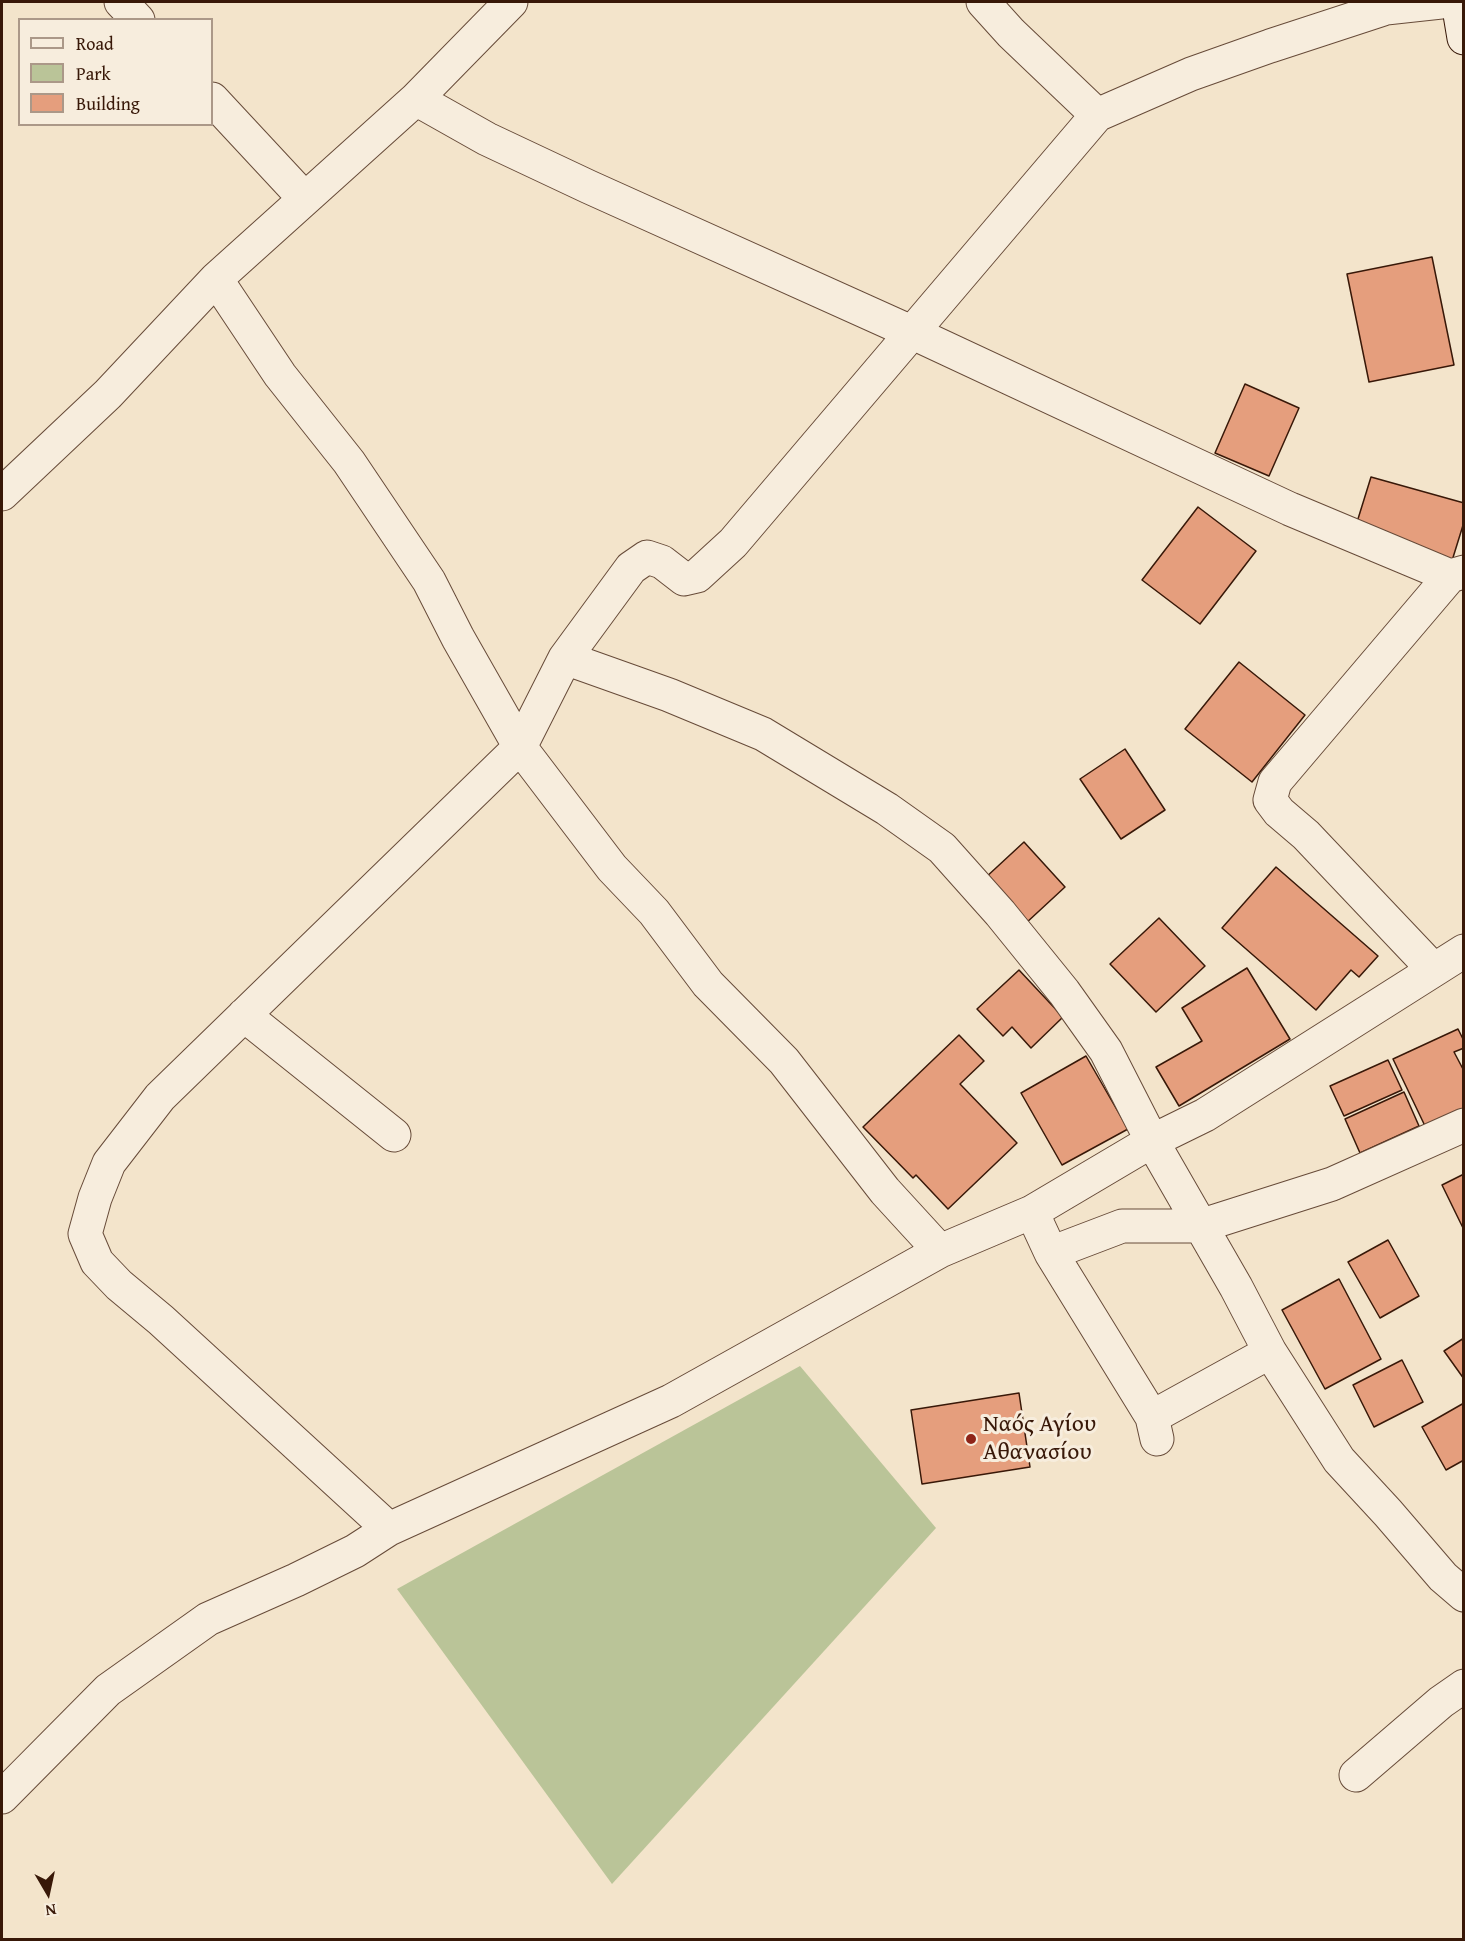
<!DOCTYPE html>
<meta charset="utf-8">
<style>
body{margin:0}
#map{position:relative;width:1465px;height:1941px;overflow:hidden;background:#f3e4cb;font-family:"Gentium Book Plus",serif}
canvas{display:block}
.frame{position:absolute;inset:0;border:3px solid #381808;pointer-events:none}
.legend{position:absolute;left:18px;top:18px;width:195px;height:108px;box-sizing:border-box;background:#f7eddd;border:2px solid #ab9888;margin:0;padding:8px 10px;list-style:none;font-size:18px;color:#381808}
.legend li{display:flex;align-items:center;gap:12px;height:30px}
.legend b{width:30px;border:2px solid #ab9888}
.north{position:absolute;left:18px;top:1863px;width:60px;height:60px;-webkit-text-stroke:4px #f7eddd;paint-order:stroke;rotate:171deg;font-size:16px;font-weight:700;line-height:24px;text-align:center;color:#381808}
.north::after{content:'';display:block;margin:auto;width:21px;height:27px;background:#381808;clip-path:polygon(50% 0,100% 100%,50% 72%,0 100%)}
</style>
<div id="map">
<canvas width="1465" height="1941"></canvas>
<div class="frame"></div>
<ul class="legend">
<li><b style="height:8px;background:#f7eddd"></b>Road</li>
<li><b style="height:16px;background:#bac498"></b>Park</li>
<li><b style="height:16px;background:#e59e7d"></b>Building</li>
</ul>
<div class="north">N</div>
</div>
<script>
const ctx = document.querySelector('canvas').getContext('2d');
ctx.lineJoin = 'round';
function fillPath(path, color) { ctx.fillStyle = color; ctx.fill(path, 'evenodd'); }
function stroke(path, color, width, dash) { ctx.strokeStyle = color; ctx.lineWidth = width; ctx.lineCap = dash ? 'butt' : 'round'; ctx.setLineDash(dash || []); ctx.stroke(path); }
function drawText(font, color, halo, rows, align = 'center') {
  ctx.font = font + ' "Gentium Book Plus",serif'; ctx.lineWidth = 6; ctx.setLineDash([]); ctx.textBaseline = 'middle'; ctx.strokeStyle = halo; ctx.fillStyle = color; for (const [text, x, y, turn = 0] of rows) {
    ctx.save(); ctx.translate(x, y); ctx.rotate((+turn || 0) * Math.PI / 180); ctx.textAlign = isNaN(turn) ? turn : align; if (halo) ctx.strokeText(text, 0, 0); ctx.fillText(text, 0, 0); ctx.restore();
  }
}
fillPath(new Path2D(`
 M800,1366L936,1528L612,1884L397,1589Z`), '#bac498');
const building = new Path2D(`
 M1432,257L1454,365L1369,382L1347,274Z
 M1245,384L1299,408L1269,476L1215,453Z
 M1371,477L1464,503V522L1451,564L1353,535Z
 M1198,507L1256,551L1200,624L1142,580Z
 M1239,662L1305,715L1252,782L1185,729Z
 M1125,749L1165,810L1121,839L1080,779Z
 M1024,842L1065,887L1025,924L984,879Z
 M1276,867L1378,956L1359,977L1351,970L1316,1010L1222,928Z
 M1159,918L1205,966L1156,1012L1110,964Z
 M1247,968L1290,1039L1179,1106L1156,1067L1202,1041L1182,1008Z
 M1019,970L1063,1017L1031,1048L1012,1027L1003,1036L977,1009Z
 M1458,1029L1464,1041V1048L1454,1052L1464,1071V1108L1425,1126L1393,1059Z
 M959,1035L984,1061L960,1084L1017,1143L948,1209L916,1175L913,1178L863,1127Z
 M1086,1056L1128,1129L1062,1165L1021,1093Z
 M1388,1060L1402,1090L1344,1116L1330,1086Z
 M1404,1092L1419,1126L1360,1153L1345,1119Z
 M1464,1174V1230L1442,1185Z
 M1388,1240L1419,1296L1380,1318L1348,1262Z
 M1339,1279L1381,1359L1325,1389L1282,1310Z
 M1464,1338V1379L1444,1351Z
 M1402,1360L1423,1402L1374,1427L1353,1385Z
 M1019,1393L1030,1467L922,1484L911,1410Z
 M1464,1403V1460L1446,1470L1422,1427Z`);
fillPath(building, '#e59e7d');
stroke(building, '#381808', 1.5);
const street = new Path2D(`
 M121,2L138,20
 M983,2L1011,33L1097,115
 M212,99L305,199
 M416,99L511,2
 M216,279L416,99L487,139L589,187L911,332L1290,509L1450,576
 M2,494L108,394L216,279L280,375L349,462L429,581L458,638L520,747L612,868L654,912L708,984L784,1061L885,1191L940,1251
 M565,658L669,695L763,734L887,809L942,848L1000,913L1064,992L1106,1051L1152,1141L1236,1287L1270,1352L1339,1460L1388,1513L1443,1577L1464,1595
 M1433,969L1306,835L1279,812L1270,800L1275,782L1292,762L1450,576L1464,572
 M244,1015L394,1135
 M1032,1212L1051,1253L1122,1226H1200L1332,1184L1464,1125
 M1051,1253L1152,1417L1157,1439
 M1152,1417L1270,1352
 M389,1529L161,1320L119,1285L97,1262L85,1234L95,1198L109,1163L160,1097L520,747L565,658L631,568L647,557L662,562L684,579L697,576L733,543L1097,115L1191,74L1270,46L1386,8L1441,2
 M1356,1775L1441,1702L1464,1686
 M2,1797L108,1690L208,1619L296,1580L355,1551L389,1529L671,1401L940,1251L1032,1212L1152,1141L1205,1115L1464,951`);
const secondary = new Path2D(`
 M1458,2L1464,38`);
stroke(street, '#674b39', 35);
stroke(secondary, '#381808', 35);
stroke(street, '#f7eddd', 33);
stroke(secondary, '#f7eddd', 33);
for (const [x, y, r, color] of [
 [971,1439,6,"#8f2418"]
]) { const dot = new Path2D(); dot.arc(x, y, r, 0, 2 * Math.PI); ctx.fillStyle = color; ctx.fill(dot); stroke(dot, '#f7eddd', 2); }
drawText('24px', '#381808', '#f7eddd', [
 ["Ναός Αγίου",983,1425],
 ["Αθανασίου",983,1453]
], 'left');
</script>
